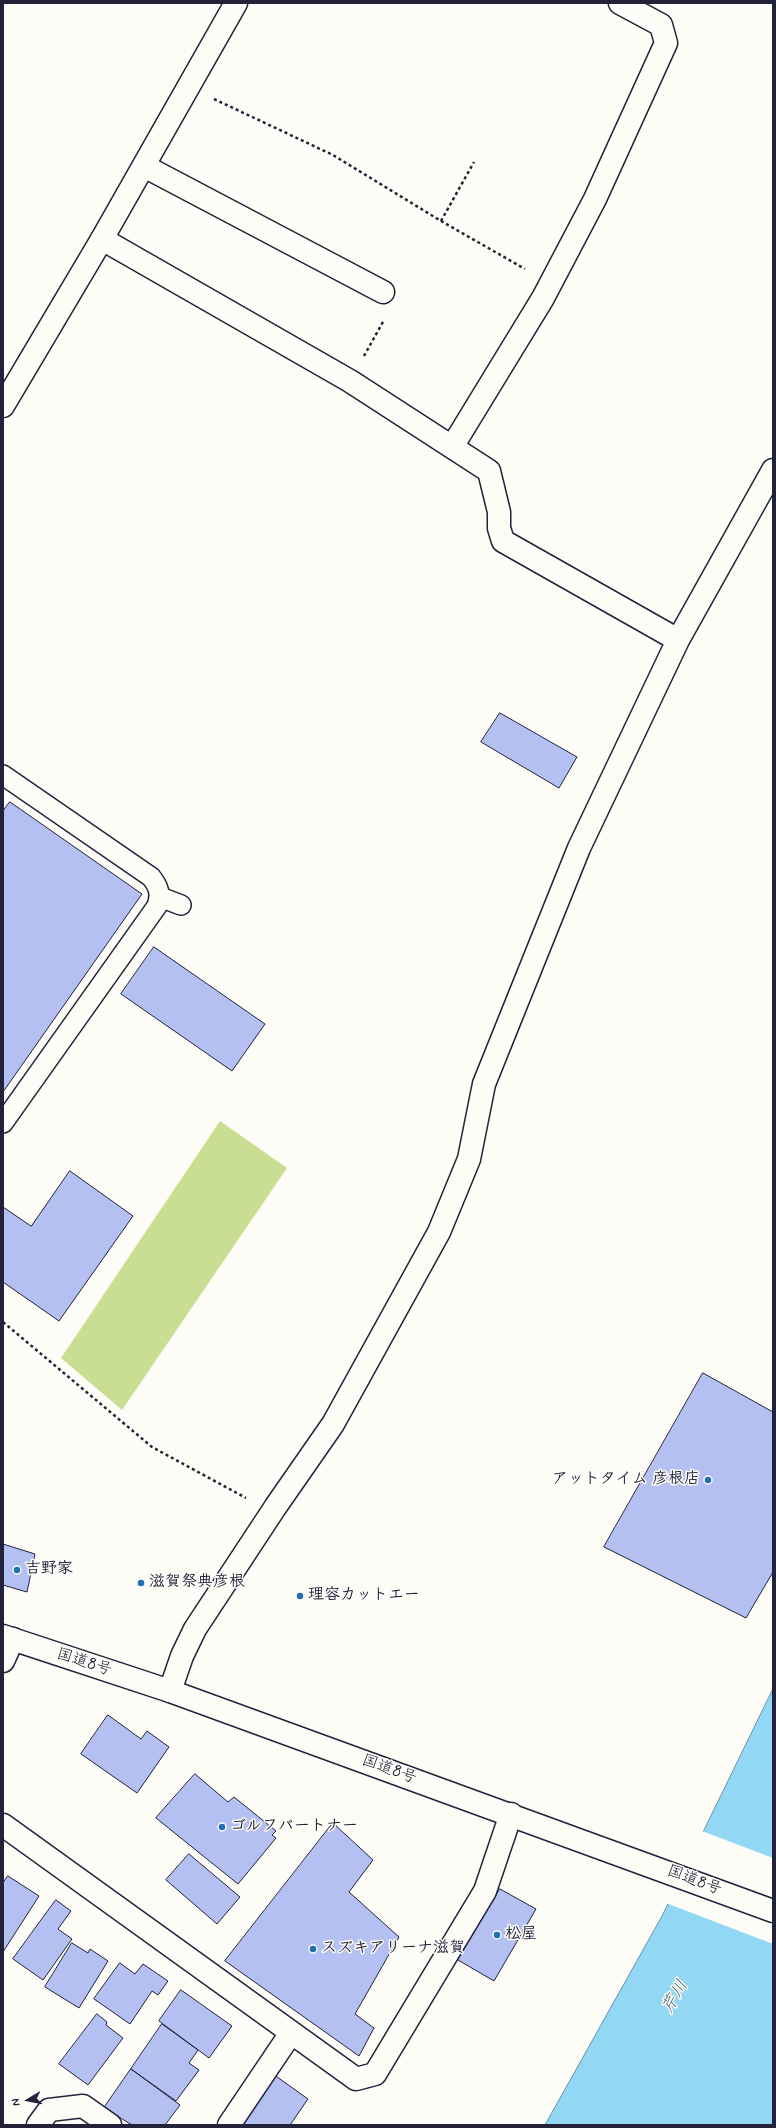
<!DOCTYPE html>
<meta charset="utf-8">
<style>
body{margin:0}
#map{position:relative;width:776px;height:2128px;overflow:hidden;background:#fdfcf7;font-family:Mynerve,sans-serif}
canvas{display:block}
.frame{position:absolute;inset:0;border:4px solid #22223b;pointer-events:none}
.north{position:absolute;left:8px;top:2080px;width:40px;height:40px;-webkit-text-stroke:3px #fdfcf7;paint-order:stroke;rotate:260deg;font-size:11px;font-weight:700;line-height:16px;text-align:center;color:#22223b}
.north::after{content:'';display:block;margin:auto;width:14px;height:18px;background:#22223b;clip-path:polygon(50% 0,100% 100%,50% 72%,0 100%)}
</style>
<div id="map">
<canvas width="776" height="2128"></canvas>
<div class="frame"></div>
<div class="north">N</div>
</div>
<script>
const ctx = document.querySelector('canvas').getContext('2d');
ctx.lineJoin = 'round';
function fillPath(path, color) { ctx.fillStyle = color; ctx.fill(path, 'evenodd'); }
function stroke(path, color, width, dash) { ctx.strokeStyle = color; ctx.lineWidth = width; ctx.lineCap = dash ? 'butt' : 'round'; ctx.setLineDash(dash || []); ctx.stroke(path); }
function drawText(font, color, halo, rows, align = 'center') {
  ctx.font = font + ' Mynerve,"Klee One",sans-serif'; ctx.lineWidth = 3; ctx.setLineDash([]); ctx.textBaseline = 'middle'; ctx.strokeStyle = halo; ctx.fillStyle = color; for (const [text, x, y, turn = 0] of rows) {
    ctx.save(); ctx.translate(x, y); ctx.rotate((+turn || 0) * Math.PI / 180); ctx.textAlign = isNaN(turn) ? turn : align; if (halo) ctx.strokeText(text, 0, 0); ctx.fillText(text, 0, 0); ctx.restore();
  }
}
fillPath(new Path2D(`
 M220,1121L287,1168L122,1410L61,1358Z`), '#cade93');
const water = new Path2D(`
 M773,1689V2125H545L662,1916Z`);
fillPath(water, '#92d8f4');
stroke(water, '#658faa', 1);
fillPath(new Path2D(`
 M702,1831L773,1858V1944L666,1903Z`), '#fdfcf7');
const building = new Path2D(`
 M500,713L577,757L559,788L481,742Z
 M10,802L142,894L3,1092V811Z
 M154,947L265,1024L232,1071L121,994Z
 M70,1171L133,1216L59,1321L3,1282V1207L31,1226Z
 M703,1373L773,1412V1572L746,1618L604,1547Z
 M3,1544L35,1554L27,1592L3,1585Z
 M108,1715L141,1739L147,1731L169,1747L137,1793L81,1754Z
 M195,1774L228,1802L234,1797L276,1831L272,1835L276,1838L238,1884L156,1818Z
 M333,1823L373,1860L349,1892L399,1937L355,2014L374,2028L359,2056L225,1961Z
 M189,1854L240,1897L217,1924L166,1880Z
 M8,1876L39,1896L3,1952V1883Z
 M500,1889L536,1909L494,1981L458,1960Z
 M56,1900L71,1911L58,1929L72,1939L43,1980L13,1959Z
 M72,1943L88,1953L90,1949L108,1961L79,2008L45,1987Z
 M120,1963L135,1974L143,1964L168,1981L158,1995L152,1991L130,2024L94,1999Z
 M181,1990L232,2026L209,2058L159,2021Z
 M97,2014L107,2022L106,2025L123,2038L88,2085L59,2064Z
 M162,2024L198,2050L189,2063L199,2070L176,2101L131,2069Z
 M131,2069L180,2105L165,2125H132L104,2108Z
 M273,2074L308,2099L290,2125H237Z`);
fillPath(building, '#b3c0f1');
stroke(building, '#22223b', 1);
const lane = new Path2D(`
 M3,775L151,877C159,887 161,894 157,906L3,1123
 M160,897L181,905`);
const street = new Path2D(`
 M144,166L383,292
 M102,239L350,381L489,471L499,512V528L503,541L678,640
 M452,447L543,298L595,199L666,43L661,25L620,3
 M3,1661L13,1639
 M170,1691L182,1656L195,1629L276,1506L333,1424L439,1232L469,1159L484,1084L579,848L678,640L773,470
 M3,1825L356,2079L375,2074L485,1891L511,1814
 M38,2125L49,2110L83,2106L110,2125
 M229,2125L291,2033`);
const secondary = new Path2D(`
 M3,406L102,239L236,3`);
const highway = new Path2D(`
 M3,1636L170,1691L773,1911`);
stroke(lane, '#22223b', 22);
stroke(street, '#22223b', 25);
stroke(secondary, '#22223b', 25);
stroke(highway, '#22223b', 25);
stroke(new Path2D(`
 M214,99L333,155L441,221L525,269
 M441,221L474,162
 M364,356L384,320
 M3,1322L152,1447L246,1498`), '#22223b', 2.5, [3, 3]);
stroke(lane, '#fdfcf7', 19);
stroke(street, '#fdfcf7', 22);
stroke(secondary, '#fdfcf7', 22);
stroke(highway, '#fdfcf7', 22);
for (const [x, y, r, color] of [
 [708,1480,4,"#1f6fb2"],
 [17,1570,4,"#1f6fb2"],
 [141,1583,4,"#1f6fb2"],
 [300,1596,4,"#1f6fb2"],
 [222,1827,4,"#1f6fb2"],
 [497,1935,4,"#1f6fb2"],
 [313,1949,4,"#1f6fb2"]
]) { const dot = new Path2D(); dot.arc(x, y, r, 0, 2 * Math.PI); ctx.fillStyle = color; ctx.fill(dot); stroke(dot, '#fdfcf7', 1.5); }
drawText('bold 16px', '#22223b', '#fdfcf7', [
 ["アットタイム 彦根店",700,1480,"right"],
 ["吉野家",25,1570],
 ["滋賀祭典彦根",149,1583],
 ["理容カットエー",308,1596],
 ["ゴルフパートナー",230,1827],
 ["松屋",505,1935],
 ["スズキアリーナ滋賀",321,1949]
], 'left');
drawText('16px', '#22223b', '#fdfcf7', [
 ["国道8号",84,1663,18],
 ["国道8号",389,1770,20],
 ["国道8号",694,1881,21]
]);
drawText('italic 17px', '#445972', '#fdfcf7', [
 ["芹川",676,1997,-59]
]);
</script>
